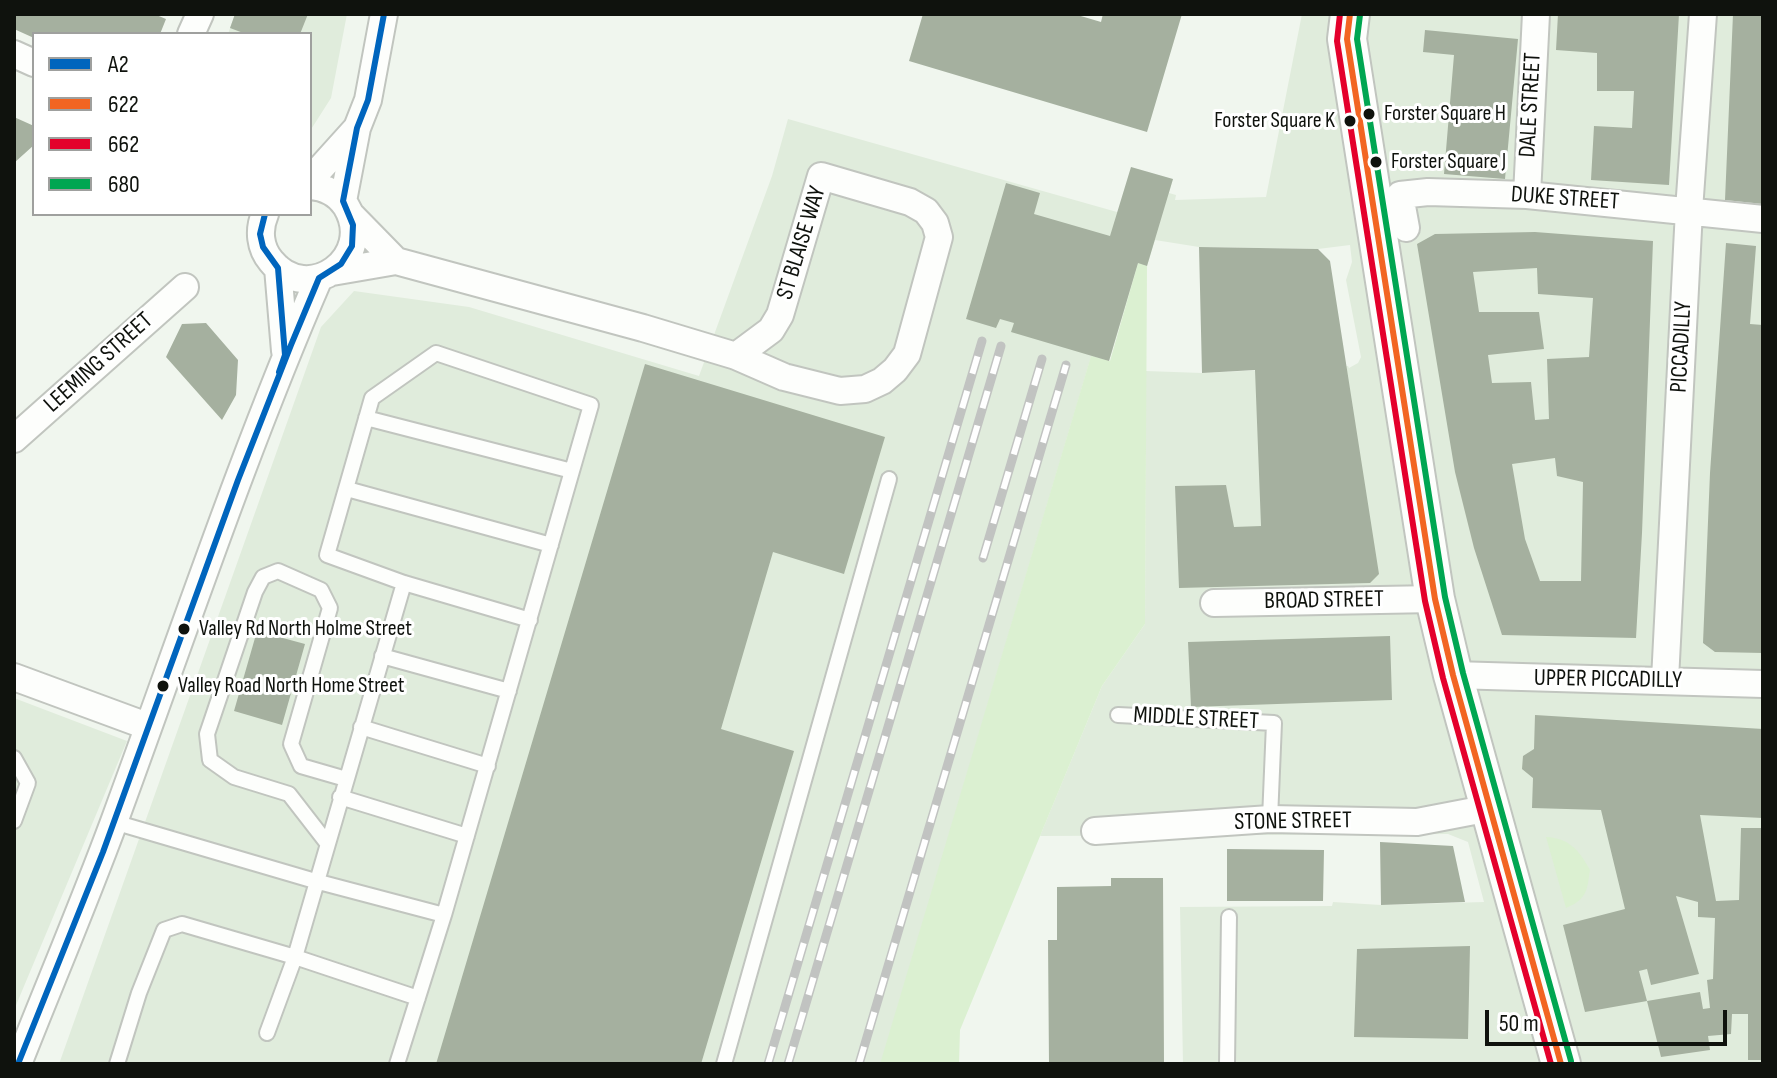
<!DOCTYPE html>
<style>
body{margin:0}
#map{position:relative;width:1777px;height:1078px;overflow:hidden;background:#f0f6ee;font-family:"Sofia Sans Condensed",sans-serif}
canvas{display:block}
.frame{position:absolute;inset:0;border:16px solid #0f120d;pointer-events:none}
.legend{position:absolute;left:32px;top:32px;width:280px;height:184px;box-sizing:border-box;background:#fff;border:2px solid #9fa09e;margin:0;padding:10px 14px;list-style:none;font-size:24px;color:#0f120d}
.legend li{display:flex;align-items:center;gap:16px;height:40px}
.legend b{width:40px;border:2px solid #9fa09e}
.scale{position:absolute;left:1485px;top:1010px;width:242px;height:36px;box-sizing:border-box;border:4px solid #0f120d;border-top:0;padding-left:10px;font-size:24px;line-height:28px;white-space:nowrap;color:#0f120d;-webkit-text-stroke:6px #fff;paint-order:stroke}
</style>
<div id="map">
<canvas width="1777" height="1078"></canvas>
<div class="frame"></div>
<ul class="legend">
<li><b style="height:10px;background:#0065bd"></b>A2</li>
<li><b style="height:10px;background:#f26522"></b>622</li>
<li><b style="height:10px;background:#e4002b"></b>662</li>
<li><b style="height:10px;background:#00a651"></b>680</li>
</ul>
<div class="scale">50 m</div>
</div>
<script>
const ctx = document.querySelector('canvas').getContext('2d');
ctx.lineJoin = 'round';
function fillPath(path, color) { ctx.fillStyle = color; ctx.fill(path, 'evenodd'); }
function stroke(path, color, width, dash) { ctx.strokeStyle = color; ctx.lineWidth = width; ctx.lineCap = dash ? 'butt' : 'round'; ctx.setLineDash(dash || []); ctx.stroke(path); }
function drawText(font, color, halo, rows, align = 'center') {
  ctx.font = font + ' "Sofia Sans Condensed",sans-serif'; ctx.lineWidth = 6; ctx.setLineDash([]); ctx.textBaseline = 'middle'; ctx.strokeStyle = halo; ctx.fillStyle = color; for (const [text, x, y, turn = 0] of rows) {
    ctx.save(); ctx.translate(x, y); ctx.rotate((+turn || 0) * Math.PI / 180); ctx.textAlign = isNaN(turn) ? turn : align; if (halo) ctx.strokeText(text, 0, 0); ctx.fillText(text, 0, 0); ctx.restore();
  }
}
fillPath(new Path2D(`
 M235,14H347L331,98L310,131V34H228Z
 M1302,14H1763V1064H1183L1180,907L1332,906L1333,902L1381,905L1484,902L1468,842L1448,834L1040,836L1102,686L1145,624L1146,371L1202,373L1348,366L1349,368L1358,363L1361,357L1346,280L1352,262L1350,245L1318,249L1199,247L1155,240L1147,266L1138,264L1109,361L1091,357L881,1064H59L321,327L354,291L469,307L699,376L772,176L788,119L1117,212L1173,179L1169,193L1176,195L1175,200L1266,197Z
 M14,698L127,741L14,1010Z`), '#e0ecdc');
fillPath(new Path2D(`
 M1138,263L1147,266L1145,624L1102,686L960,1030L959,1064H880L1091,356L1110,361Z
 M1546,837C1569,838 1579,850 1590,870C1587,891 1587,899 1566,908Z`), '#dbf0d1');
fillPath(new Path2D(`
 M14,14H154L166,19L160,34H34V38L14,29Z
 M235,14H308L300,34H246L230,28Z
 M923,14H1074L1101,22L1103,14H1182L1147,132L909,61Z
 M1558,14H1679L1669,185L1591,180L1594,126L1632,128L1634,91H1597V53L1556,50Z
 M1733,14H1763V204L1725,200Z
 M1425,30L1518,39L1505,179L1444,174L1454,55L1423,52Z
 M14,117L34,126V145L14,163Z
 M1131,167L1173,179L1147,266L1138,263L1109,361L1011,332L1014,323L1000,319L996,328L966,319L1006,183L1040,193L1034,214L1110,236Z
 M1535,232L1653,241L1642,533L1636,638L1502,635L1474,548L1455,472L1417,244L1435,234ZM1537,268L1538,294L1593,298L1589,357L1547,359L1549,419L1535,420L1531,382L1492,383L1488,355L1544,349L1539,312H1479L1473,272ZM1555,458L1557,476L1583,482L1581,581H1540L1525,539L1512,464Z
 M1726,243L1756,246L1750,324L1763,325V653L1715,652L1703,643L1710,473Z
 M1199,247L1318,249L1330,261L1379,574L1370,583L1179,588L1175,486L1226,485L1234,527L1261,526L1255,370L1202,373Z
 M206,323L238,360L236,395L222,420L166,357L182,324Z
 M645,364L885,437L844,574L773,552L721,729L794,751L701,1064H436Z
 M257,631L305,644L282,725L234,711Z
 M1390,636L1392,700L1191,707L1188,642Z
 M1535,715L1763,729V818L1700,815L1716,901L1739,900L1741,828H1763V1060H1748V1014H1732L1731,1034L1708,1036L1710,1050L1661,1057L1647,1001L1700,992L1703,1009L1710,1008L1707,980L1713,979L1715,918L1698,917V902L1676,896L1699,974L1651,985L1647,969L1639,971L1647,1001L1585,1012L1563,925L1625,909L1601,810L1532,808L1533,778L1522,769L1523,756L1534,749Z
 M1380,842L1453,846L1465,902L1381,905Z
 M1227,849L1324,850L1323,901H1227Z
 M1111,878H1163L1164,1064H1049L1048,940H1057V887L1111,886Z
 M1470,946L1468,1039L1354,1037L1357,949Z`), '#a5b09f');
const lane = new Path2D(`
 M366,418L572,471
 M347,489L551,545
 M382,656L509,691
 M1118,715L1274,723L1270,819
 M361,727L488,766
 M14,758L28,783L14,821
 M340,797L467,836
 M114,822L315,881L444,915
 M327,843L289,794L234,777L210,760L207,734L255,592L263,577L278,571L321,590L330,608L291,744L301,766L346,779
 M267,1033L295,957L404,583
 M117,1064L139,993L164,930L182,924L295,957L418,998
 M397,1064L444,915L591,405L436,353L372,398L327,555L404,583L530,620
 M724,1064L889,479
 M1227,1064L1229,917`);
const street = new Path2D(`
 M191,34L200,14
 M14,54L34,63
 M310,180L356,129
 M1527,195L1536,14
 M343,201L357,128L368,100L384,14
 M265,214C258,230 260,248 271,261C308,307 377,257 346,206C338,194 325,187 310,186
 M352,216L396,261
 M1406,228L1400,195L1428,192L1527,195L1763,219
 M278,268L285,351
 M332,272L396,261L643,328L736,356L784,377L840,391L865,389L882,381L895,370L907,354L939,237L935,223L926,211L910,202L821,176L780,315L771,330L736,356
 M14,439L185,287
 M1214,603L1435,599
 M1453,675L1763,684
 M14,677L147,726
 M1665,680L1689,210L1703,14
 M1095,831L1270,819L1417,822L1490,808
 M18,1064C50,983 84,903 114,822C181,640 242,456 319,278`);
const secondary = new Path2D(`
 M1350,14L1347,39L1435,599L1453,675L1561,1064`);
stroke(lane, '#c1c5bf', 18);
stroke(street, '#c1c5bf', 30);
stroke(secondary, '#c1c5bf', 42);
stroke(lane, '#fdfefc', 14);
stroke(street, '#fdfefc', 26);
stroke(secondary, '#fdfefc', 38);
const rail = new Path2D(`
 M983,558L1042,359
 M768,1064L982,341
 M788,1064L1001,346
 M859,1064L1066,365`);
stroke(rail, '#c1c3c1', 9);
stroke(rail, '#fff', 6, [18]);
stroke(new Path2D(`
 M265,214L260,234L263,247L278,268L285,355L279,372
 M18,1064L103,852L238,480L291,345L319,278L341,264L352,246L353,225L343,201L357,128L368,100L384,14`), '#0065bd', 6);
stroke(new Path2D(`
 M1350,14L1347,39L1435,599L1453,675L1561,1064`), '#f26522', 6);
stroke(new Path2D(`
 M1340,14L1337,41L1425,601L1443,678L1551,1064`), '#e4002b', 6);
stroke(new Path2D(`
 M1360,15L1357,39L1445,597L1463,673L1571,1061`), '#00a651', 6);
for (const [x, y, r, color] of [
 [1369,114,7,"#0f120d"],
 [1350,121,7,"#0f120d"],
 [1376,162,7,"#0f120d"],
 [184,629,7,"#0f120d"],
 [163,686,7,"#0f120d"]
]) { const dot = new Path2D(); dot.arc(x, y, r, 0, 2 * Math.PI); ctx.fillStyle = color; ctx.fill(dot); stroke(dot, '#fff', 3); }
drawText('22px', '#0f120d', '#fff', [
 ["Forster Square H",1384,114],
 ["Forster Square K",1335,121,"right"],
 ["Forster Square J",1391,162],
 ["Valley Rd North Holme Street",199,629],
 ["Valley Road North Home Street",178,686]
], 'left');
drawText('24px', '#0f120d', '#fff', [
 ["DALE STREET",1531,105,-87],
 ["DUKE STREET",1565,199,4],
 ["ST BLAISE WAY",802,243,-73],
 ["PICCADILLY",1682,347,-87],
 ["LEEMING STREET",99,363,-42],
 ["BROAD STREET",1324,601,-1],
 ["UPPER PICCADILLY",1608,680,1],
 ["MIDDLE STREET",1196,719,3],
 ["STONE STREET",1293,822,-1]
]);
</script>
